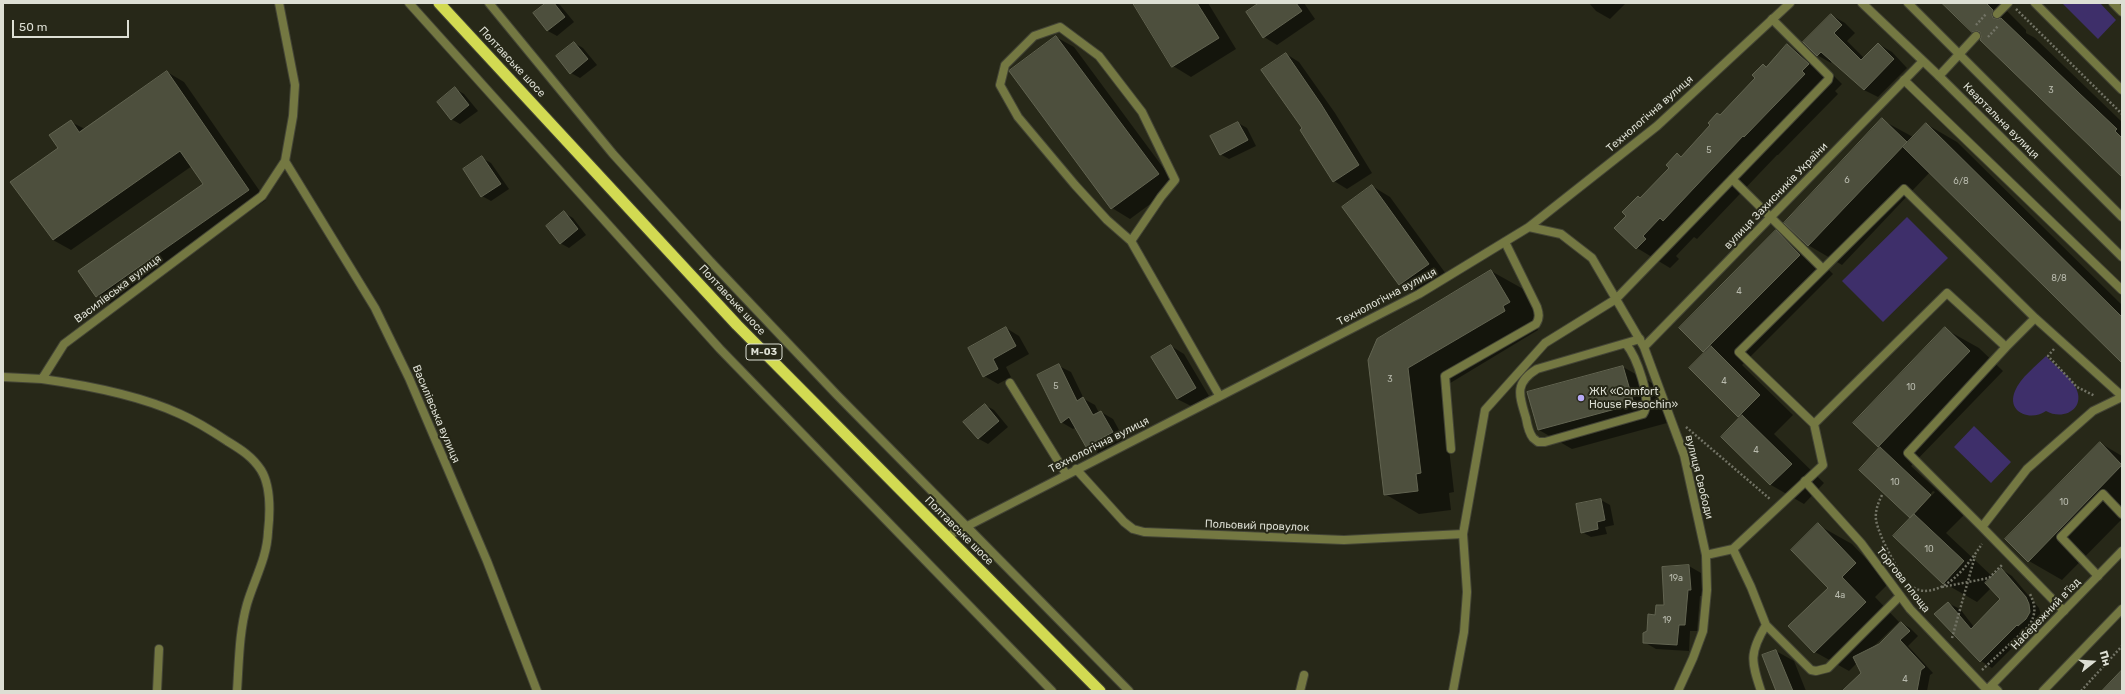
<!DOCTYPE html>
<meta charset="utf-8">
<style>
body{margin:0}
#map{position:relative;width:2125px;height:694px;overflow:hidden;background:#272818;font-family:Rubik,sans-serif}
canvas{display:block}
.frame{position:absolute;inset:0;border:4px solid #dddfd4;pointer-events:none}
.north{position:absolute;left:2073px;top:642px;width:40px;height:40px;-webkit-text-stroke:3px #272818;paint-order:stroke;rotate:73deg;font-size:11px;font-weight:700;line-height:16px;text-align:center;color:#dddfd4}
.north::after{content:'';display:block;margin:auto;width:14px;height:18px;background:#dddfd4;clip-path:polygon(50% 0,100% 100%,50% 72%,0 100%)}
.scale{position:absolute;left:12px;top:20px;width:117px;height:18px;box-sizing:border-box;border:2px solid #dddfd4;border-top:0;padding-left:5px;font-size:12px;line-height:14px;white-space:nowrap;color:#dddfd4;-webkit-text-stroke:3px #272818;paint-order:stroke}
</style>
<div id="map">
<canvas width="2125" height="694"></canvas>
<div class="frame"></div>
<div class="north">Пн</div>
<div class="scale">50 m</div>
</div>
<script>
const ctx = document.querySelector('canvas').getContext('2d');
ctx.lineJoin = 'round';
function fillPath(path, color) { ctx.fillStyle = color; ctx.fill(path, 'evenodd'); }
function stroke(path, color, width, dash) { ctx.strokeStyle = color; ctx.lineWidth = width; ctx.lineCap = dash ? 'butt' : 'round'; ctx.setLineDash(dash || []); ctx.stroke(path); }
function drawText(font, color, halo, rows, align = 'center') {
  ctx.font = font + ' Rubik,sans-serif'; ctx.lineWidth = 4; ctx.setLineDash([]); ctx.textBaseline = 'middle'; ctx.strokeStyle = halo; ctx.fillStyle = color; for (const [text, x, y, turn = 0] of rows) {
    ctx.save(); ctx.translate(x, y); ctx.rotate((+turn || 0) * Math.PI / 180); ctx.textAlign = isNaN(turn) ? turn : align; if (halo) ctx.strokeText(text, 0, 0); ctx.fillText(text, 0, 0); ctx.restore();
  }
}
fillPath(new Path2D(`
 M2062,3H2100L2116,20L2098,39Z
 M1907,217L1948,258L1883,322L1842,281Z
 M2046,356C2055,366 2070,376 2076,388C2086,409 2063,421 2046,411C2030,422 2006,412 2015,391C2020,378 2036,366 2046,356Z
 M1974,426L2011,462L1991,483L1954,447Z`), '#3e2f6a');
fillPath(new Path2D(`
 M547,3H556L560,5L574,22L557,36L548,31L534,13Z
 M1134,3H1208L1236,49L1191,77L1173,66Z
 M1261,3H1304L1315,19L1277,45L1264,37Z
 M1589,3H1626L1610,19L1596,11Z
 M1943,3H1999L2026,30V33L2035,38L2122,122V176L1982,37L1972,32Z
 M1831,15L1845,23L1855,33L1847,41L1864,58L1878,44L1892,52L1907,68L1878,97L1864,90L1832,61L1831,63L1817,55Z
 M1056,37L1074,47L1176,185L1130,219L1112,208L1011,71Z
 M574,43L583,48L597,65L580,78L571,73L557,56Z
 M1787,45L1829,71L1842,84L1835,91L1838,94L1778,155H1777L1697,239L1694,237L1676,256L1679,259L1670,268L1637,248L1641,199L1671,168L1677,154L1682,157Z
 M1286,54L1299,62L1335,113L1372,173L1347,189L1334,181L1304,129Z
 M167,72L184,82L266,200L114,306L96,296L204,184L192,166L71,250L53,240L60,148L71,122L85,129Z
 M455,89L464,94L478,111L460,124L451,119Z
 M1882,120L1913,137L1926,124L1957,142L2122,305V361L1930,172L1842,265L1808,245Z
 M1238,123L1247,128L1256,146L1229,159L1220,154Z
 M482,158L491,163L509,189L491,201L482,196Z
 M1372,186L1390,197L1446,274L1418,295L1400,285L1343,207Z
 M564,213L573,218L586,235L569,248L560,243Z
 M1776,232L1810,251L1833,274L1742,365L1793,415L1774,434L1824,483L1804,504L1771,485L1722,437L1741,417L1690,368L1706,352L1704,351Z
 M1491,271L1525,290L1543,321L1536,326L1538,330L1442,388L1454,492L1449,493L1451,510L1419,514L1385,494L1378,340Z
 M1006,328L1019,336L1029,354L1006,367L1011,377L998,384L984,376Z
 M1945,329L1979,348L2003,371L1911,466L1964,515L1946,533L1993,577L2001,569L2012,576L2039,608L2041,615L2037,625L2030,632L2029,631L1992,668L1981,661L1935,614L1948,603L1960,609L1974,627L2002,599L1991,588L1977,602L1944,583L1912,518L1861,470L1881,448L1878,446ZM1933,491L1935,492L1916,512H1914Z
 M1171,346L1184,354L1209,396L1191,406L1177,399Z
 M1059,366L1071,372L1084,399L1095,405L1099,413L1101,412L1113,419L1124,439L1098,453L1087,446L1076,427L1073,429L1061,422Z
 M1623,367L1657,386L1667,423L1572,449L1539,430Z
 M985,405L994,410L1008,427L988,444L979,439L965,422Z
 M2100,443L2122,456V519L2062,580L2029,561Z
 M1601,500L1610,505L1614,525L1605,527L1607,534L1591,537L1582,532Z
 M1818,525L1852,544L1889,583L1875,597L1899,622L1873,647L1880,644L1901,623L1910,628L1918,636L1908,646L1933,673L1930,675L1927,691H1844L1862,674L1857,663L1849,671L1815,652L1829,588Z
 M1689,566L1701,573L1702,596H1700L1697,631H1690L1689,651L1656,649L1644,642L1656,616L1665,606Z
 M1776,651L1794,661L1806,691H1777L1763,656Z`), '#0007');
const building = new Path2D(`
 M546,3H554L565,17L547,31L533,13Z
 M1133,3H1197L1219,38L1172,67Z
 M1259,3H1296L1302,11L1263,38L1246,12Z
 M1942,3H1986L1993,10L1992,15L1993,18L1998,19L2001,18L2078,92L2117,129L2115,131L2122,138V177L1980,40L1981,37L1980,32L1977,31L1972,32Z
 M1831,14L1842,25L1834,33L1861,60L1878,43L1894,59L1864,90L1821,52L1817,56L1803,42Z
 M1056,36L1159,174L1111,209L1009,71Z
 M574,42L588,59L570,74L556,56Z
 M1787,44L1809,64L1802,71L1805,74L1744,137L1743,136L1663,221L1660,218L1643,236L1646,239L1636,249L1614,228L1626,216L1622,212L1638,196L1640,198L1669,168L1666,165L1677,153L1681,157L1710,125L1708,123L1717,113L1720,115L1755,78L1752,75L1763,64L1766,67Z
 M1286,53L1321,104L1359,165L1333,182L1300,130L1302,128L1261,70Z
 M167,71L249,190L96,297L78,271L203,184L180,151L53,240L10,182L58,148L49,135L71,120L79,132Z
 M455,87L469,105L451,120L437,102Z
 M1882,118L1907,142L1808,246L1784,223Z
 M1238,122L1248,140L1220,155L1210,136Z
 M1926,123L2122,317V363L1903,147Z
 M482,156L501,184L481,197L463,169Z
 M1372,185L1429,264L1399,285L1342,207Z
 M564,211L578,229L560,244L546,226Z
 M1776,230L1800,255L1703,352L1679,328Z
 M1491,270L1510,302L1503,306L1505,311L1408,368L1421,473L1416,474L1418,491L1384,495L1368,360L1377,339Z
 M1006,327L1016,346L993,359L998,369L983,377L968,348Z
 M1945,327L1970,351L1878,447L1853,423Z
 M1171,345L1196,388L1177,399L1151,357Z
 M1711,346L1760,395L1738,417L1689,368Z
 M1059,364L1077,401L1083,397L1093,415L1101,411L1113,432L1086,447L1069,417L1061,423L1037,375Z
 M1623,366L1634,404L1538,430L1527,392Z
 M985,404L999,421L978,439L963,422Z
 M1742,415L1792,464L1770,485L1721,437Z
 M2100,442L2122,465L2028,562L2005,539Z
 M1880,447L1931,495L1910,518L1859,470Z
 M1601,499L1605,520L1597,522L1598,529L1581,533L1576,504Z
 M1914,514L1964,561L1943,584L1893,536Z
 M1818,523L1856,563L1842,577L1866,602L1814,653L1788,626L1828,588L1791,550Z
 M1689,565L1691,590H1688L1685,625H1679L1677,645L1643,643V633L1647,631L1648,614L1655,615L1656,605H1664L1662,567Z
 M2001,568L2026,597L2029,604L2030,612L2026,619L2018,626L2017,625L1980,662L1934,614L1948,602L1971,629L2000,599L1985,583Z
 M1901,622L1910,631L1900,640L1925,667L1921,670L1917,691H1842L1861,673L1853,657L1879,644Z
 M1776,650L1793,691H1776L1762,655Z
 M2122,670V691H2102Z`);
fillPath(building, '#4d4f3d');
stroke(building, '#626451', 1);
const service = new Path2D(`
 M1908,3L2122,217
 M2035,3L2122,90
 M2113,3L2122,12
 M1997,14L2008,3
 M1939,76L1976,36
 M1904,80L2122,290
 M1732,179L1823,269
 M1131,241L1161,197L1175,180L1142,112L1099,56L1060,27L1034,36L1005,65L1000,85L1018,117L1075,185L1107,220L1131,241L1219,395
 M1616,299L1828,80L1829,76L1772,19
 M1626,344C1636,356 1653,400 1643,414L1545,442H1538L1533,438C1529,433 1527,424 1526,418C1519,395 1514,383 1537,369L1640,339
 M2006,347L2035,318
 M1814,424L1947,293L2006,347L1908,453L1982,527
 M1451,449L1445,376L1536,324C1540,318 1539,313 1537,307L1505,242
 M1733,549L1751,587L1766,625C1749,653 1751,661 1761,691
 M1706,555L1733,549L1823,465L1814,424L1739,352L1904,189L2035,318L2122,396
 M2098,576L2061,537L2103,494L2122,514
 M2064,611L1982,527L2027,469L2093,411L2122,397
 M1766,625L1811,670L1816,671L1828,668L1900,596
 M1453,691L1464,632L1467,592L1463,534
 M2043,691L2122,609`);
const minor = new Path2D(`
 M409,3L720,349L1052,691
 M489,3L613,154L710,261L837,395L1129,691
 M1862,3L1939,76L2122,257
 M285,161L375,308L409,378L487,561L537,691
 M1529,227L1561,234L1592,258L1644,347L1684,455L1706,555L1707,590L1703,631L1693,658L1678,691
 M1644,347L1923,61
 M3,377L42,379L64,344L262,196L285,161L293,116L295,85L279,3
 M42,379C85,385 141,396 180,414C196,421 212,431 227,441C240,449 252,456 261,470C271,486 270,514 268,532C267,558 254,580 247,604C239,632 239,662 237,691
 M1010,383L1066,474
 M1076,469L1124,522L1133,529L1144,532L1344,540L1463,534L1485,410L1545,343L1616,299
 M1805,481L1861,543L1910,609L1987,690
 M946,537L1419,294L1529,227L1657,126L1790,3
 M1992,685L1998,691
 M157,691L159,649
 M1300,691L1304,675
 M1986,691L2122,551`);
const trunk = new Path2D(`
 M439,3L737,325L1100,691`);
stroke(service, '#444536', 10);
stroke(minor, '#444536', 10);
stroke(trunk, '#444536', 13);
stroke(new Path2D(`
 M2016,9L2122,114
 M1976,25L1986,14
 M1988,37L1998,26
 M2054,349L2048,356L2077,387L2095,396
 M1686,427L1770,499
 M1882,495C1878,503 1875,511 1876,520C1879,536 1894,563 1903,577
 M1910,586C1914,588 1920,591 1925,591C1951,590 1969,563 1982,544
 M1942,587L1989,578L2002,565
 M1952,638L1975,556
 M1982,670L2029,626C2036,614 2036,606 2030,594
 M2081,691L2122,646`), '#727365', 2.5, [2, 2]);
stroke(service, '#747842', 8);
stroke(minor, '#747842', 8);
stroke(trunk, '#d2da52', 11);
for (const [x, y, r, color] of [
 [1581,398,4,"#b8abf7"]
]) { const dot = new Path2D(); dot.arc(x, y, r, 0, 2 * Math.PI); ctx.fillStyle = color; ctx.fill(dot); stroke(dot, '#272818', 1.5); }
drawText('9px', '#b9bbae', null, [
 ["3",2051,90],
 ["5",1709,150],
 ["6",1847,180],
 ["6/8",1961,181],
 ["8/8",2059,278],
 ["4",1739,291],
 ["3",1390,379],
 ["4",1724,381],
 ["5",1056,386],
 ["10",1911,387],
 ["4",1756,450],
 ["10",1895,482],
 ["10",2064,502],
 ["10",1929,549],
 ["19а",1676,578],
 ["4а",1840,595],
 ["19",1667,620],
 ["4",1905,679]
]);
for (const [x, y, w] of [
 [764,352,36]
]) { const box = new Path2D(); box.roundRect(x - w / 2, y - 8, w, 16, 3); ctx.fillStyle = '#272818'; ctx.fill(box); stroke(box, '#dddfd4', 1); }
drawText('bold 10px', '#dddfd4', null, [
 ["М-03",764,352]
]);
drawText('11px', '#dddfd4', '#272818', [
 ["Полтавське шосе",512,62,47],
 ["Технологічна вулиця",1650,114,-41],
 ["Квартальна вулиця",2001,121,45],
 ["вулиця Захисників України",1776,196,-46],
 ["Василівська вулиця",118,289,-37],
 ["Технологічна вулиця",1387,297,-28],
 ["Полтавське шосе",732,300,47],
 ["Василівська вулиця",436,414,67],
 ["Технологічна вулиця",1099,445,-27],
 ["вулиця Свободи",1699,477,76],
 ["Польовий провулок",1257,526,2],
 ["Полтавське шосе",959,531,45],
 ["Торгова площа",1903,580,52],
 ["Набережний в’їзд",2046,614,-46]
]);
drawText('11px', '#dddfd4', '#272818', [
 ["ЖК «Comfort",1589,392],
 ["House Pesochin»",1589,405]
], 'left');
</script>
